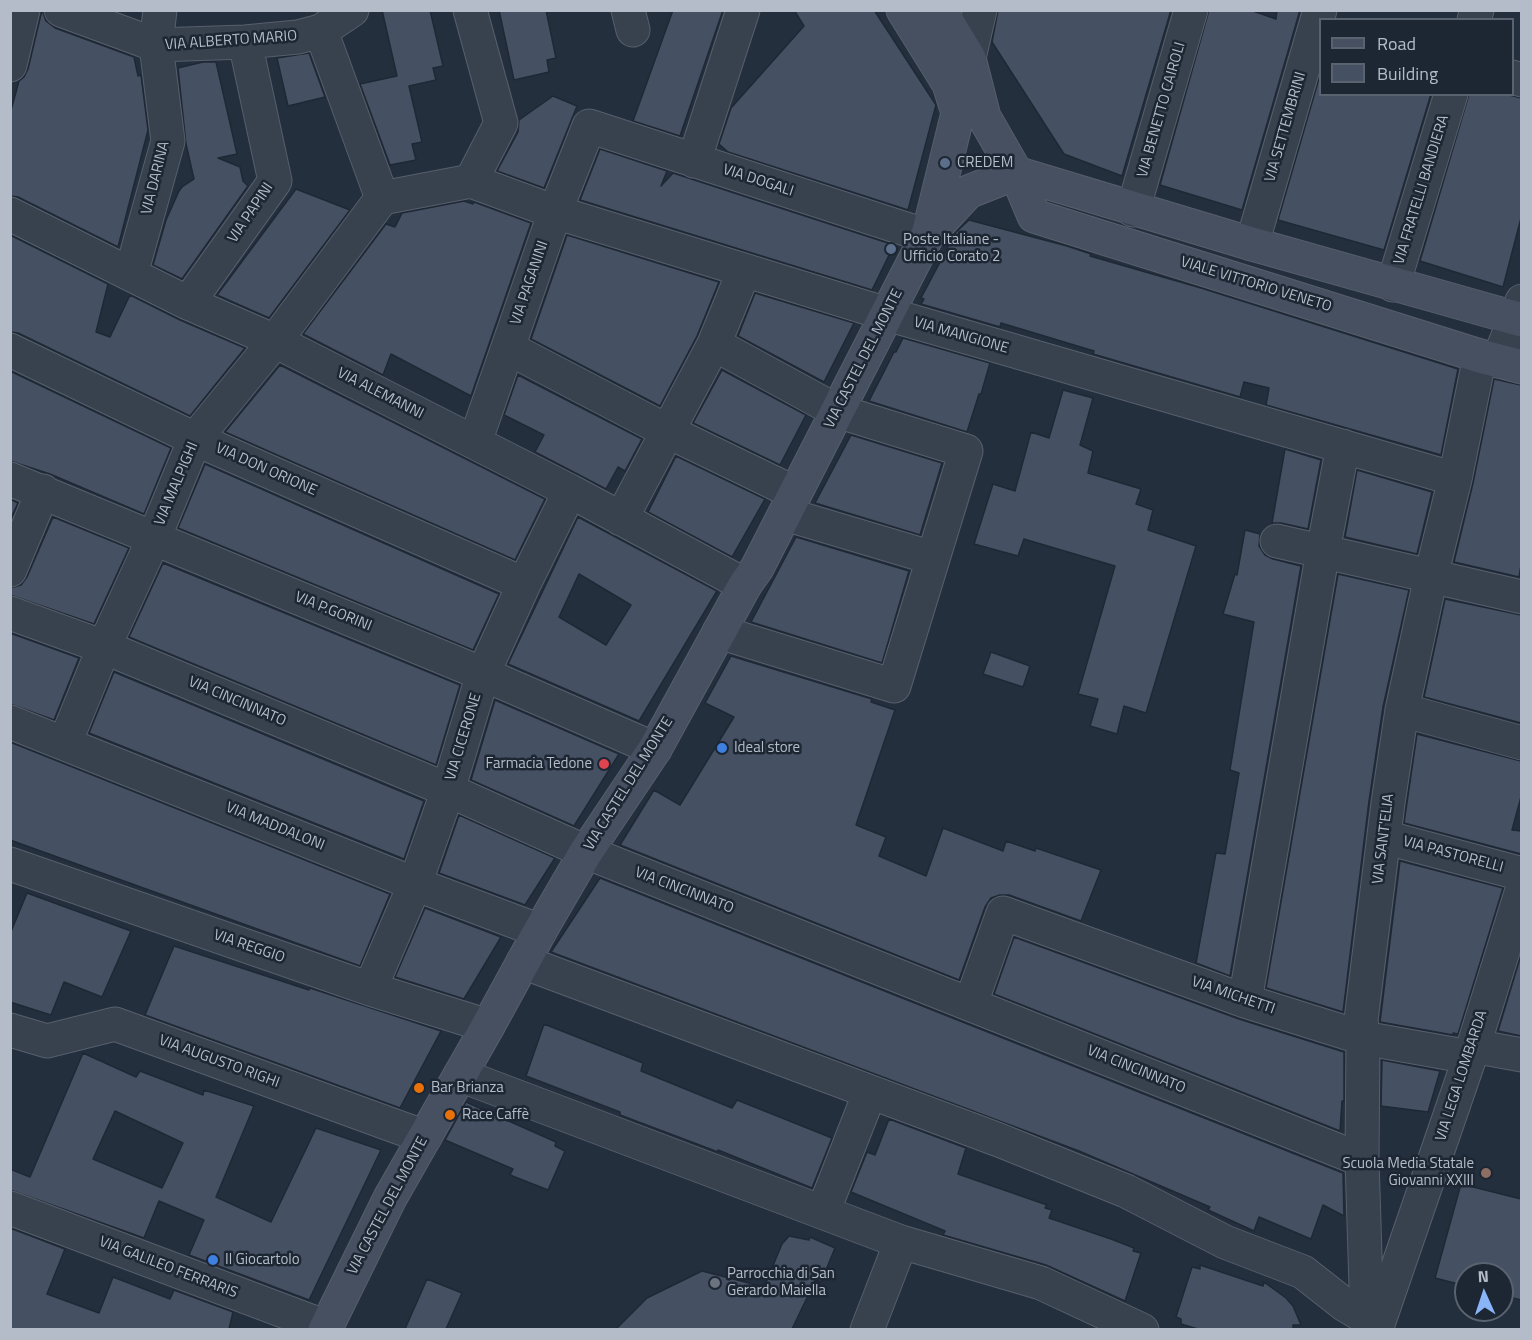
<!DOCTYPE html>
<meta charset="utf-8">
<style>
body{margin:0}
#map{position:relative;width:1532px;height:1340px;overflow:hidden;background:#242f3e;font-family:"Titillium Web",sans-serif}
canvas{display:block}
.frame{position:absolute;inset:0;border:12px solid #b4bcc9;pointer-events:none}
.legend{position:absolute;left:1319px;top:18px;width:195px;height:78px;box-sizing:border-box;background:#1d2633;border:2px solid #59626f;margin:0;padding:8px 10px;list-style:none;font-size:18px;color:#b4bcc9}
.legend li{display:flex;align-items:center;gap:12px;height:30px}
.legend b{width:30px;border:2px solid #59626f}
.north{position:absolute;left:1454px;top:1262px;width:60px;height:60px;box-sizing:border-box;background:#1d2633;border:2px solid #59626f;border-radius:50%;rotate:357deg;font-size:16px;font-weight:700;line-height:24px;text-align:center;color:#b4bcc9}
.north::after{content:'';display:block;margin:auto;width:21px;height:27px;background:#8ab4f8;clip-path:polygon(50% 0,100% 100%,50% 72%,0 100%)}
</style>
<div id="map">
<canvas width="1532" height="1340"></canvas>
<div class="frame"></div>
<ul class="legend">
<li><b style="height:8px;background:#465061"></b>Road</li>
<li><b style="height:16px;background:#455162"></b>Building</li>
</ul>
<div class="north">N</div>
</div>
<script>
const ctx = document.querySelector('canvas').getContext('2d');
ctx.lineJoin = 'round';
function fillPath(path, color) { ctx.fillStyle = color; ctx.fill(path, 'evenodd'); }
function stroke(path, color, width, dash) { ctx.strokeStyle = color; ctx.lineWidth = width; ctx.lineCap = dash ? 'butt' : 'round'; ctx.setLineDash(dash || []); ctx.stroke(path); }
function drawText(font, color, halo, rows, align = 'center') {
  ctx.font = font + ' "Titillium Web",sans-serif'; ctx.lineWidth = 5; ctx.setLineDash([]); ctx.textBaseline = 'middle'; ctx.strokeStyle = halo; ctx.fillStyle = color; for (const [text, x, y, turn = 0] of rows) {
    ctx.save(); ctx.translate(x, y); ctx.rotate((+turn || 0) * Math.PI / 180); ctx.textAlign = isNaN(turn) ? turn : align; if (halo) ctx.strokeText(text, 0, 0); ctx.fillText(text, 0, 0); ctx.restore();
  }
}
const building = new Path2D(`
 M42,10L46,21L55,28L134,57L138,76L141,75L148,130L118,247L18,197L10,196V114L19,81L24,77L28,69Z
 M382,10H430L443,66L433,68L436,80L409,86L422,142L412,144L416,160L390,165L360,84L397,76Z
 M499,10H546L556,58L547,60L549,72L514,80Z
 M673,10H723L680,136L633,121Z
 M794,10H874L936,105L908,210L728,152L719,144L731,108L804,26Z
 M998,10H1171L1122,176L1064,154L992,42Z
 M1209,10H1250L1276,19L1277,10H1300L1242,210L1160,185Z
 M309,53L325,97L288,106L277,58Z
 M203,62H216L237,154L218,158L240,167L243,181L248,186L182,279L153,265L166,220L179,191L182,187L194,179L186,144L178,68Z
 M1320,75V94H1431L1384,250L1278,220Z
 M1469,94H1506L1521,98V218L1503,287L1420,261Z
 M553,96L577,106L544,188L497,171L518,132L519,120Z
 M600,149L667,171L661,186L673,173L894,245L872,290L580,200Z
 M296,189L350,210L269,318L217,295Z
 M464,201L473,204L474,202L531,223L471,396L391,354L383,375L303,334L386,224L395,227L402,213Z
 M969,220L1067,246L1091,254L1090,256L1201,288L1458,369L1441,455L1266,405L1269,388L1244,382L1240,397L1093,354L1094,351L1001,323L1000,327L921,304L924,299L921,298L956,232Z
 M10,235L108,284L96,332L110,337L130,295L180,320L245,348L190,416L18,333L10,332Z
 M567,235L719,282L697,336L660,406L531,339Z
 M755,293L854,323L824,382L738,336Z
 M903,338L990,363L981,394H979L967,432L869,401L894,352H896Z
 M280,365L545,499L515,560L225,432Z
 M722,370L806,415L780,465L693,423Z
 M10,371L171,448L144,514L50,474L10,461Z
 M518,375L642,439L625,471L618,467L606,489L535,452L544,435L504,415Z
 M1494,379L1521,385V565L1519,577L1454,562L1473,483Z
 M1063,390L1093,398L1080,445L1093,451L1088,473L1141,489L1136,504L1153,510L1148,530L1196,546L1146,713L1124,706L1117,734L1090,726L1098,699L1078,694L1115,566L1024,539L1018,556L974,544L993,484L1015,491L1031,432L1049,438Z
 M851,435L942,463L920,535L815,503Z
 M1285,449L1321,460L1308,529L1281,523H1272Z
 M676,456L765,499L732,557L648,512Z
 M205,464L499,594L473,650L178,528Z
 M1357,470L1432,492L1417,554L1345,537Z
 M10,499L18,503L10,520Z
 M53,517L129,548L94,624L10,595V588L21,585L27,577Z
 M578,517L717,591L639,721L508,664ZM579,574L631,605L606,645L559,617Z
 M1245,530L1260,534L1259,546L1265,555L1273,559L1301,566L1230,976L1196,963L1216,853L1225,854L1239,773L1230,770L1254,622L1223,614L1235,574L1237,575Z
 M796,537L909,571L882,663L751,622Z
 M163,563L460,685L436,765L129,637Z
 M1338,574L1409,590L1383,707L1369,801L1343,1012L1266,988Z
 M1445,599L1521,615V723L1424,697Z
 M10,633L79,658L54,720L10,704Z
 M991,652L1030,666L1023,687L983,674Z
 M731,656L872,699L871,702L895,710L856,825L886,837L879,856L926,876L943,828L1003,851L1006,841L1035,851L1036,848L1101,870L1081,921L1009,895H1000L991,898L985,907L959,980L620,845L654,790L680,805L734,717L705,703Z
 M114,672L424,801L404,859L89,733Z
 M495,700L619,754L574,826L471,780Z
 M1417,734L1521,761V797L1512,830L1521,831V854L1404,823Z
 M10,742L390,894L360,966L10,840Z
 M459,815L555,858L525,905L439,873Z
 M1400,861L1503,888L1458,1034L1453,1033V1035L1380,1022Z
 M600,878L1343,1173L1344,1216L1323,1205L1311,1239L1259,1217L1254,1231L1208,1210L1210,1207L1079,1151L551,952Z
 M27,893L131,931L102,997L64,982L51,1015L10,1002V934Z
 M425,908L501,937L464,999L395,977Z
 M1014,937L1239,1019L1344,1052V1101H1342L1340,1131L994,994Z
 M174,946L309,990L310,988L441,1031L400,1108L145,1015Z
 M1521,955V1036L1498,1031Z
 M544,1024L643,1063L641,1071L732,1108L737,1100L832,1138L812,1188L718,1150V1152L620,1115V1112L526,1076Z
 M83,1053L136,1077L140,1071L203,1095L204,1090L254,1106L216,1197L271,1222L316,1128L381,1150L309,1300L189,1255L204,1220L159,1201L144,1238L10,1190V1169L30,1177ZM115,1111L183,1143L162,1188L93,1159Z
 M1382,1060L1440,1071L1428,1112L1381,1106Z
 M466,1102L556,1142L555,1146L565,1151L548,1190L510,1175L513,1169L445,1140Z
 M889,1119L966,1148L958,1174L1047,1205L1045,1208L1052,1210L1049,1218L1111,1239L1134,1248L1133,1251L1141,1253L1125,1301L1046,1265L943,1235L945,1231L851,1192L867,1152L875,1155Z
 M1461,1184L1521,1199V1300L1502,1295V1274H1466V1286L1435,1278Z
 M10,1228L65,1249L47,1294L99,1313L113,1277L170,1299L174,1290L233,1312L229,1329H10Z
 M789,1236L809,1240L810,1237L835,1248L821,1282L816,1279L792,1329H616L647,1298L702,1271L764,1287L782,1244Z
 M1200,1265L1263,1286L1264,1282L1286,1298L1293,1306L1301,1325H1293V1329H1198L1181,1324V1319L1176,1317L1192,1267L1200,1269Z
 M427,1279L462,1293L446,1329H405Z`);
fillPath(building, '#455162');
stroke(building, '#1f2835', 1.5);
const street = new Path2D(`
 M61,10L156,45L245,42L298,37L321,31L352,10
 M628,10L633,30
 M1474,20L1477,10
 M321,31L382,198L471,181L501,123L470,10
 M969,58L980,10
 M10,65L23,10
 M1512,77L1522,80
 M694,161L743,10
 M471,181L555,212L887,314L1455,479
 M1133,210L1191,10
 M10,214L188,303L275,341L570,491L745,585
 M1252,244L1320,10
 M131,274L168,141L156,45L160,10
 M1393,285L1451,94
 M188,303L275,181L245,42
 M714,344L837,411L966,451L894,686L719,632
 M508,348L667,431L795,493
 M10,350L195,439L524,584
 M1498,361L1522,301
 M475,442L555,212L589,126L927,236
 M10,479L483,674L655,749
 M785,514L933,558
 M621,519L714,344L744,271
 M1277,541L1522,597
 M10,570L43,491
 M10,613L104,647L448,790L586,852L1362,1160
 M1402,710L1522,743
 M10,722L415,884L540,931
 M65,743L104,647L154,538L195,439L275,341L382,198
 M1384,837L1522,874
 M10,864L370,989L488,1026
 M523,962L999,1140L1126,1191L1225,1242L1303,1272L1345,1305L1367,1318
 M370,989L415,884L448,790L483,674L524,584L570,491
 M1245,1001L1323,551L1343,446
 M971,1003L1003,913L1245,1001L1363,1038L1470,1057
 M10,1030L47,1041L115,1024L425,1137
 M1473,1046L1522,1055
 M460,1075L901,1242L1041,1283L1142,1330
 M10,1208L326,1327
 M823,1212L870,1092
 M867,1330L901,1242
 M1369,1330L1367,1318L1362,1160L1363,1038L1361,1020L1388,803L1402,710L1431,576L1455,479L1480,356
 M1376,1330L1470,1057L1522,890`);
const secondary = new Path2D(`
 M903,10L949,84L965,99
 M940,10L969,58L984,117L1016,173L1034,216L1480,356L1522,367
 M1016,173L1252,244L1522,320
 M929,231L958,113L949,84
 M325,1330L390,1198L488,1026L540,931L586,852L655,749L745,585L757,568L927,236L968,192L1016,173`);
stroke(street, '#565f6c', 35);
stroke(secondary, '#565f6c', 35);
stroke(street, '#38414e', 33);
stroke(secondary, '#465061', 33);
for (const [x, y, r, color] of [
 [945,163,6,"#5c6f8a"],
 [891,249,6,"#5c6f8a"],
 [722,748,6,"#3f7fe0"],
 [604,764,6,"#e0444e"],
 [419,1088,6,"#e8710a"],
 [450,1115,6,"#e8710a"],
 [1486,1173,6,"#8d6e63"],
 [213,1260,6,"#3f7fe0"],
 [715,1283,6,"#6b7280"]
]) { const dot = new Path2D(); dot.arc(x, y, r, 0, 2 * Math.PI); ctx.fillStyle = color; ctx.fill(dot); stroke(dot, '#1d2633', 2); }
drawText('15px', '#b4bcc9', '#1d2633', [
 ["VIA ALBERTO MARIO",231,41,-4],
 ["VIA BENETTO CAIROLI",1162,110,-74],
 ["VIA SETTEMBRINI",1286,127,-74],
 ["VIA DARINA",156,178,-76],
 ["VIA DOGALI",758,181,18],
 ["VIA FRATELLI BANDIERA",1422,190,-73],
 ["VIA PAPINI",251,213,-56],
 ["VIA PAGANINI",530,283,-71],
 ["VIALE VITTORIO VENETO",1256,285,17],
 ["VIA MANGIONE",961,336,16],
 ["VIA CASTEL DEL MONTE",864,359,-63],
 ["VIA ALEMANNI",380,394,27],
 ["VIA DON ORIONE",266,470,24],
 ["VIA MALPIGHI",177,484,-67],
 ["VIA P.GORINI",333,612,22],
 ["VIA CINCINNATO",237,702,23],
 ["VIA CICERONE",464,737,-73],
 ["VIA CASTEL DEL MONTE",629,784,-58],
 ["VIA MADDALONI",275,827,22],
 ["VIA SANT'ELIA",1384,839,-83],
 ["VIA PASTORELLI",1453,855,15],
 ["VIA CINCINNATO",684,891,21],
 ["VIA REGGIO",249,947,19],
 ["VIA MICHETTI",1233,996,19],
 ["VIA AUGUSTO RIGHI",219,1062,20],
 ["VIA CINCINNATO",1136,1070,22],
 ["VIA LEGA LOMBARDA",1462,1076,-72],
 ["VIA CASTEL DEL MONTE",388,1206,-62],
 ["VIA GALILEO FERRARIS",168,1268,21]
]);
drawText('15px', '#b4bcc9', '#1d2633', [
 ["CREDEM",957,163],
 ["Poste Italiane -",903,240],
 ["Ufficio Corato 2",903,257],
 ["Ideal store",734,748],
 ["Farmacia Tedone",592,764,"right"],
 ["Bar Brianza",431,1088],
 ["Race Caffè",462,1115],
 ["Scuola Media Statale",1474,1164,"right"],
 ["Giovanni XXIII",1474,1181,"right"],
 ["Il Giocartolo",225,1260],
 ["Parrocchia di San",727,1274],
 ["Gerardo Maiella",727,1291]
], 'left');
</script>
